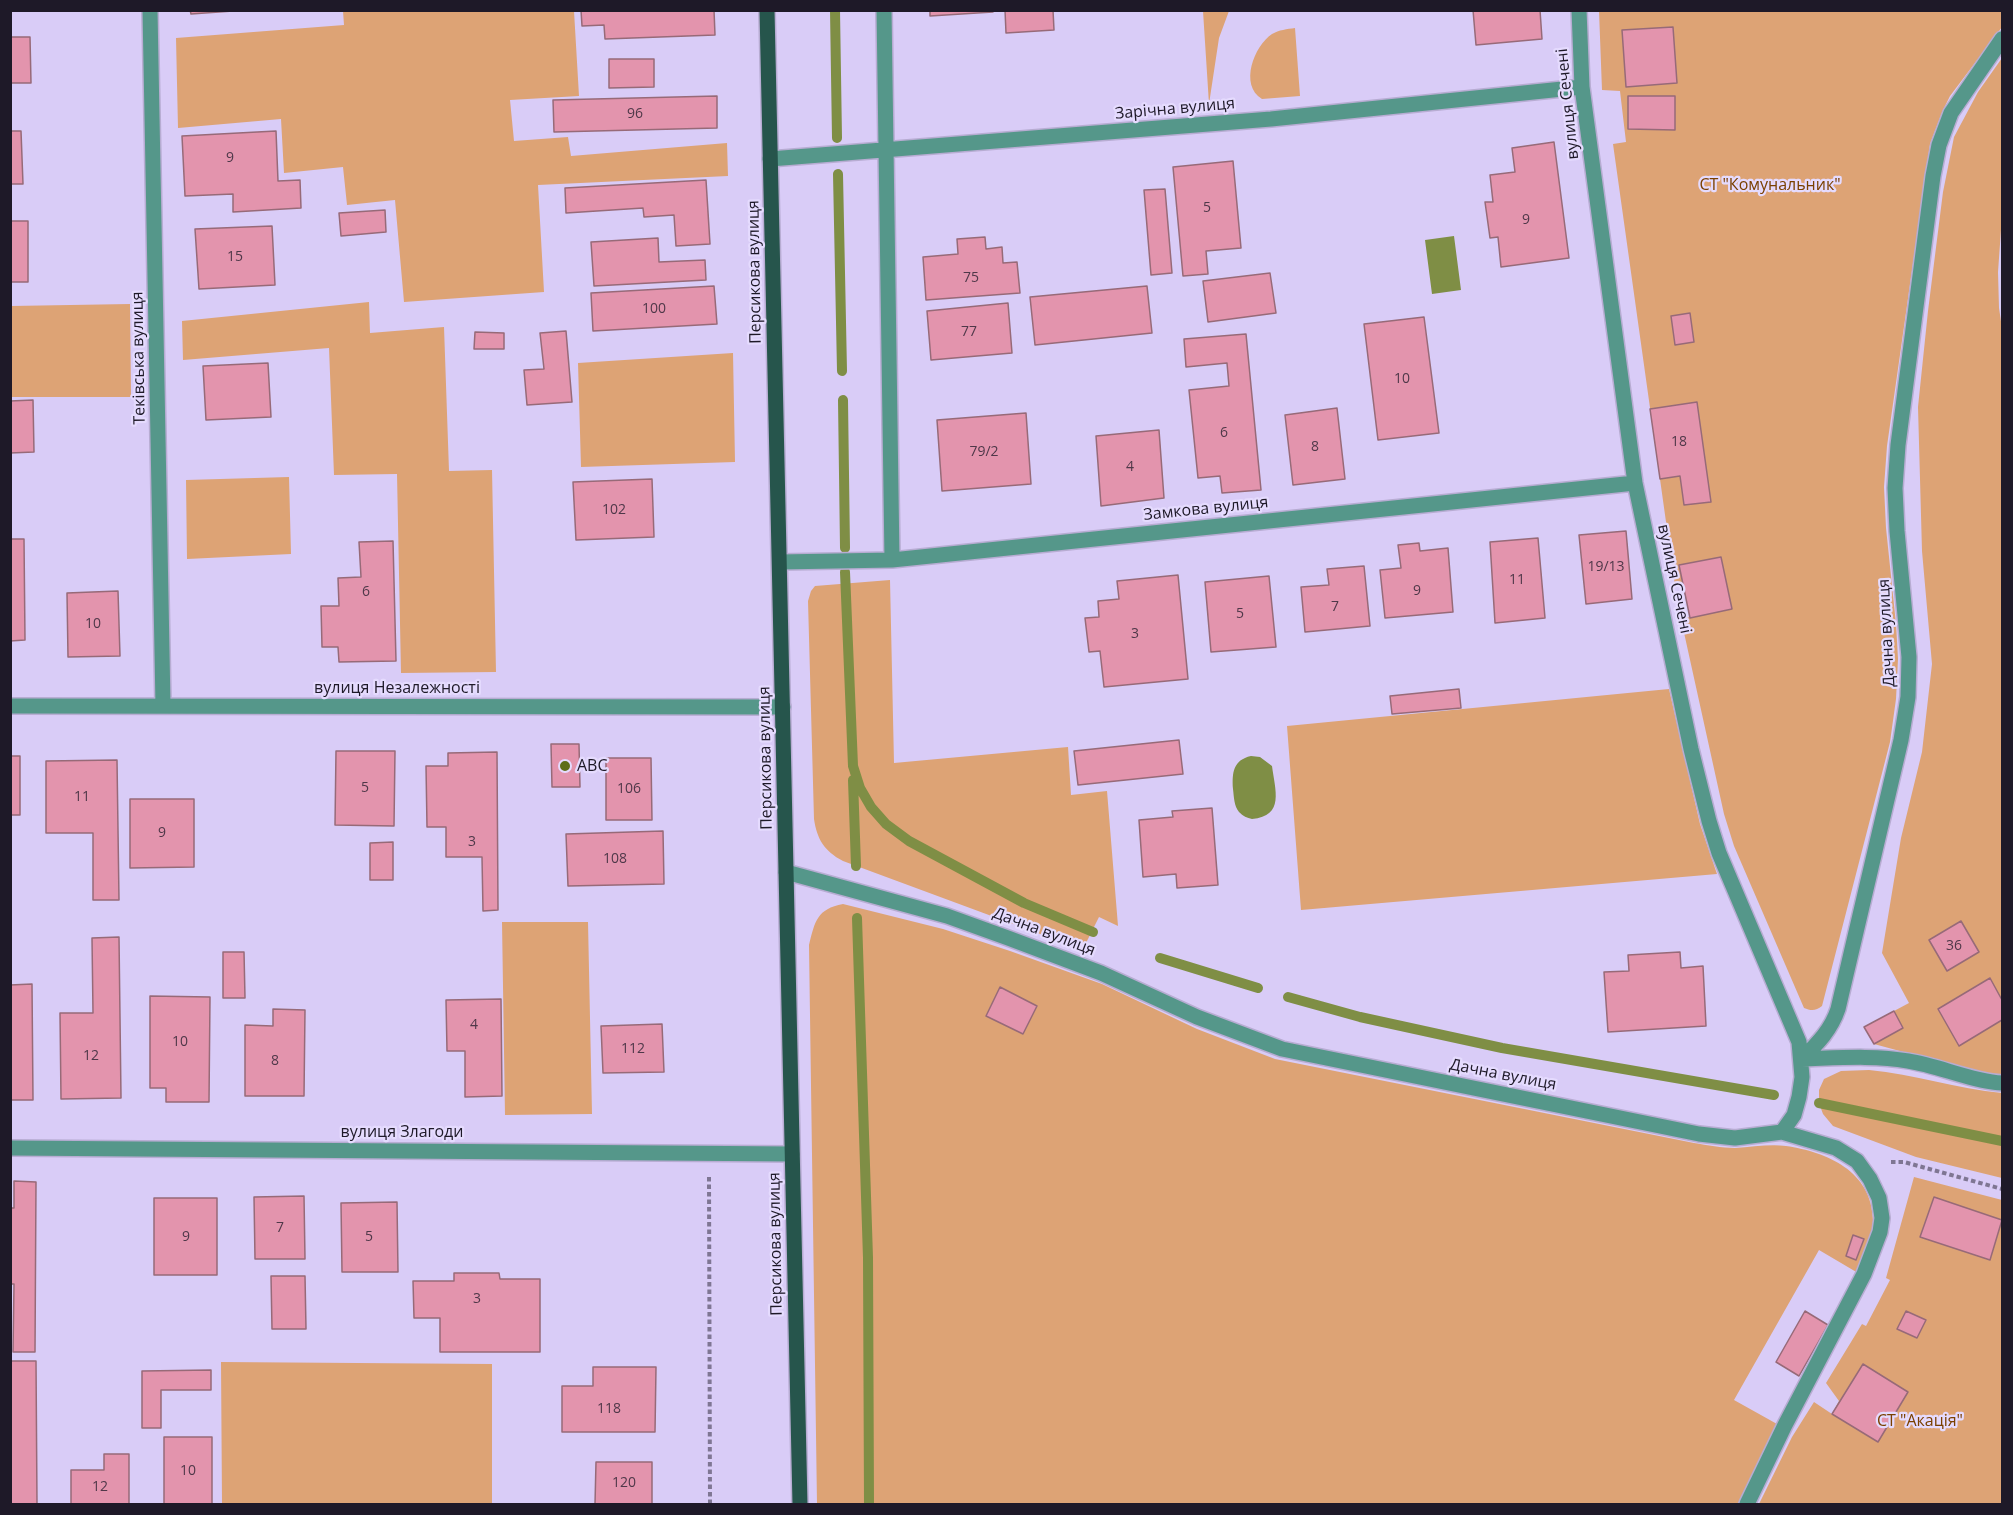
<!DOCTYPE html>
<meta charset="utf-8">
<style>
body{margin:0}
#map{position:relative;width:2013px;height:1515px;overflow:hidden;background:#d9ccf7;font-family:"Open Sans",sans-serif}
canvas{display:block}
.frame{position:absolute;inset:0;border:12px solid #1e1928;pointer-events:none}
</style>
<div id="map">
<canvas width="2013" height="1515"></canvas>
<div class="frame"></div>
</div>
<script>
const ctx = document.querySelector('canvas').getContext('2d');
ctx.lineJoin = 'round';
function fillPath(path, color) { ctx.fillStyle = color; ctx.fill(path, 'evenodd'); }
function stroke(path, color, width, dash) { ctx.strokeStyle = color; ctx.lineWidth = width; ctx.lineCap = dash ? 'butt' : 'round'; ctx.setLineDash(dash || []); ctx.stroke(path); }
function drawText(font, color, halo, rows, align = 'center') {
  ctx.font = font + ' "Open Sans",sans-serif'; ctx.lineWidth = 4.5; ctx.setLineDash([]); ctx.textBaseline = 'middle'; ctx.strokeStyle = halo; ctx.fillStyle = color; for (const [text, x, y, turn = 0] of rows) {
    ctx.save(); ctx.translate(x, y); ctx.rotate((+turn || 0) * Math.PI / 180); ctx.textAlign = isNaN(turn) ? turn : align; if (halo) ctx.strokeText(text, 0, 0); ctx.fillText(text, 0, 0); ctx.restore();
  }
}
fillPath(new Path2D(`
 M343,11H574L579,96L510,100L514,141L568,137L571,156L727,143L728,176L538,185L544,292L404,302L395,200L347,205L343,167L284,173L281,119L178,128L176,38L344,25Z
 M1203,11H1229L1219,38L1209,104Z
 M1599,11H2002V27L1950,96L1943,110L1930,144L1887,446L1884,487L1886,528L1896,624L1898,659L1896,699L1890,742L1822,1006C1816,1011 1811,1011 1804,1008L1734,846L1724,814L1681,619L1690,617L1683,585L1675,586L1613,144L1626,142L1620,91L1602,90Z
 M1295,28L1300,96L1262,99C1239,85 1254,46 1272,34C1279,30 1287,29 1295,28Z
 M2002,58V216L1998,272L1999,308L2002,328V1075L1977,1072L1874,1044L1864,1027L1909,1003L1882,953L1901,838L1922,752L1932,664L1922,551L1918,407L1928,311L1943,192L1954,137L1978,92Z
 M369,302L370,333L444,327L449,471L492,470L496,672L401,673L397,474L334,475L329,348L183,360L182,321Z
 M130,304L131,397H11V306Z
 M733,353L735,462L581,467L578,363Z
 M289,477L291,554L187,559L186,480Z
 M890,580L894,763L1068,747L1071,795L1107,791L1118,926L1099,917L1084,947L1078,948L843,861C824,851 817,839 814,819L808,601L811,591L815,586Z
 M1669,689L1700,824L1717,874L1301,910L1287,726Z
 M843,904L943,929L1010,951L1102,984L1197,1029L1275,1059L1694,1143C1707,1145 1722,1148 1735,1148C1752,1147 1770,1144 1786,1146C1827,1152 1872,1171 1873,1220C1873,1238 1864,1256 1858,1273L1819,1250L1734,1400L1777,1424L1738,1504H817L809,945C815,921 817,909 843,904Z
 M502,922H588L592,1114L505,1115Z
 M1869,1070C1914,1074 1957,1089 2002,1093V1178L1916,1157L1833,1126L1823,1114L1819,1103V1090L1824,1079L1841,1071Z
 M1914,1177L2002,1200V1504H1759L1792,1437L1814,1402L1832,1414L1839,1401L1826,1383L1862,1324L1866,1326L1890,1280L1886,1278Z
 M221,1362L492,1364V1504H222Z`), '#dda375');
fillPath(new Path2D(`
 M1454,236L1461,290L1432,294L1425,240Z
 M1251,756L1260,757L1272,766C1275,790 1285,816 1252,819C1247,818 1243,816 1239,812C1234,806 1234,797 1233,789C1232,773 1233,760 1251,756Z`), '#7f8e45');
stroke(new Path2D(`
 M835,10L837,138
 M838,174L842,371
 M843,400L845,548
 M845,572L853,766L860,788L871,807L886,824L909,841L1024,903L1093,932
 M853,780L856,866
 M857,918L868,1258L869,1504
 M1160,958L1258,988
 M1288,997L1360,1017L1502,1048L1774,1095
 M1819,1103L2002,1141`), '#7f8e45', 10);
const building = new Path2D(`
 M190,10H247L191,14Z
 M581,10H714L715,35L605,39L604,25L582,26Z
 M930,10H993V12L930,16Z
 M1005,10H1053L1054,30L1006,33Z
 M1473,10H1540L1542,39L1476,45Z
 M1673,27L1677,83L1626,87L1622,30Z
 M10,37H30L31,83H10Z
 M609,59H654V87L609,88Z
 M717,96V128L554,132L553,100Z
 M1628,96H1675V130L1628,129Z
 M10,131H21L23,184H10Z
 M276,131L278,181L300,180L301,208L233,212V194L185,196L182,136Z
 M1554,142L1569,258L1501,267L1498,237L1490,238L1485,202H1493L1490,175L1515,172L1512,148Z
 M1233,161L1241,248L1206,251L1208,274L1183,276L1173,167Z
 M706,180L710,244L676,246L674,215L644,217L643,208L566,213L565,188Z
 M1165,189L1172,273L1151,275L1144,190Z
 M385,210L386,232L341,236L339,213Z
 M10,221H28V282H10Z
 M272,226L275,285L199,289L195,229Z
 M985,237L986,249L1002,247L1003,263L1017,262L1020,293L926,300L923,257L958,254L957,239Z
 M658,238L659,262L705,260L706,280L594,286L591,242Z
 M1270,273L1276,313L1208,322L1203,281Z
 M714,286L717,324L593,331L591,293Z
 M1147,286L1152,333L1035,345L1030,297Z
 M1008,303L1012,353L931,360L927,311Z
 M1690,313L1694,342L1675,345L1671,316Z
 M1424,317L1439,433L1378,440L1364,324Z
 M566,331L572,402L527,405L524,370L544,369L540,333Z
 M475,332L504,333V349H474Z
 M1246,334L1261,490L1222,493L1220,476L1198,478L1189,390L1229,386L1227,363L1186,367L1184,339Z
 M268,363L271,417L206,420L203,366Z
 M33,400L34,452L10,453V401Z
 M1697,402L1711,502L1684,505L1680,476L1660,479L1650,409Z
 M1337,408L1345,479L1293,485L1285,415Z
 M1026,413L1031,484L942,491L937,420Z
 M1159,430L1164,498L1101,506L1096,436Z
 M652,479L654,537L576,540L573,482Z
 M1626,531L1632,599L1586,604L1579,535Z
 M1538,538L1545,618L1495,623L1490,542Z
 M10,539H24L25,640L10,641Z
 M393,541L396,661L339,662L338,647H322L321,606H339L338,578L361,577L359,542Z
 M1419,543L1420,551L1448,548L1453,612L1385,618L1380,570L1401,568L1398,545Z
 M1721,557L1732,609L1690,618L1679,565Z
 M1364,566L1370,626L1305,632L1301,587L1329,585L1327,569Z
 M1178,575L1188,679L1104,687L1100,651L1089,652L1085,618L1099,617L1098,601L1119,599L1117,581Z
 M1269,576L1276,647L1211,652L1205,582Z
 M118,591L120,656L68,657L67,593Z
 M1459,689L1461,708L1392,714L1390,696Z
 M1179,740L1183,774L1078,785L1074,751Z
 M551,744H579L580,787H552Z
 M336,751H395L394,826L335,825Z
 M497,752L498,910L483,911L482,857H446V827H427L426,766H448V753Z
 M10,756H20V815H10Z
 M606,758H651L652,820H606Z
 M117,760L119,900H93V833H46V761Z
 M130,799H194V867L130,868Z
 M1212,808L1218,885L1177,888L1176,874L1143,877L1139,820L1173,817L1172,811Z
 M663,831L664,884L568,886L566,834Z
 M393,842V880H370V843Z
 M1961,921L1979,952L1947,971L1929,940Z
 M119,937L121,1098L61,1099L60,1013H93L92,938Z
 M223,952H244L245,998H223Z
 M1680,952L1681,968L1703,966L1706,1026L1608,1032L1604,972L1629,971L1628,955Z
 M1990,978L2002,1000V1020L1959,1046L1938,1009Z
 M32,984L33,1100H10V985Z
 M1000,987L1037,1006L1023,1034L986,1016Z
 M150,996L210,997L209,1102H166V1088H150Z
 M501,999L502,1096L465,1097V1051H447L446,1000Z
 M273,1009L305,1010L304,1096H245V1025L273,1026Z
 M1894,1011L1903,1028L1874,1044L1864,1027Z
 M662,1024L664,1072L603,1073L601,1026Z
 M14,1181L36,1182L35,1352H13L14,1284H10V1208H14Z
 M304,1196L305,1259H255L254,1197Z
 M1934,1197L2002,1220L1990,1260L1920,1237Z
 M154,1198H217V1275H154Z
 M397,1202L398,1272H342L341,1203Z
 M1853,1235L1864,1239L1856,1260L1846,1256Z
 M454,1273H499L500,1279H540V1352H440V1318H414L413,1281H454Z
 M271,1276H305L306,1329H272Z
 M1805,1311L1828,1325L1799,1376L1776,1362Z
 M1906,1311L1926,1320L1917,1338L1897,1329Z
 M10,1361H36L37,1504H10Z
 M1863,1364L1908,1392L1878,1442L1832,1414Z
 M593,1367H656L655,1432H562V1386H593Z
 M211,1370V1390H161V1428H142V1371Z
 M164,1437H212V1504H164Z
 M104,1454H129V1504H71V1470H104Z
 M596,1462H652V1504H595Z`);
fillPath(building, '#e394ad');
stroke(building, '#976a78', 1.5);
const minor = new Path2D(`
 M150,10L163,705
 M884,10L892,560
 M1579,10L1582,87L1635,483L1691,749L1709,821L1719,853L1799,1042L1802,1077L1799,1097L1794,1115L1782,1132
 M770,159L1271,119L1582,87
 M780,562L892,560L1635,483
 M10,706L783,707
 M786,872L947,916L1008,938L1101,973L1197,1017L1282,1049L1699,1134L1735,1138L1782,1132L1836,1148L1857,1161L1870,1179L1879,1198L1882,1218L1880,1232L1864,1274L1785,1425L1747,1504
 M1802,1059C1818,1043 1831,1030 1838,1009L1901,740L1908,697L1909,657L1897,531L1895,488L1898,445L1933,176L1939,145L1951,113L2002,39
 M1802,1059C1837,1058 1874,1055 1908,1061C1940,1066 1970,1081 2002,1083
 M10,1148L792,1154`);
const major = new Path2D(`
 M767,10L800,1504`);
stroke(minor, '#b7acd2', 18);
stroke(major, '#b7acd2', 18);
stroke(new Path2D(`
 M1891,1162H1904L2002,1189
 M709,1177L710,1504`), '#7f7693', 4, [4.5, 3]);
stroke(minor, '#55978a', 15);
stroke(major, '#26554c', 15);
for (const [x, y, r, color] of [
 [565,766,6,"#5e6d17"]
]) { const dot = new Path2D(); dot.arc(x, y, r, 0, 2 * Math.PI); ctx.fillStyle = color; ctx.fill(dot); stroke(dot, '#e5dbfe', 2); }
drawText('14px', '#4f3849', null, [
 ["96",635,114],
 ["9",230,158],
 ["5",1207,208],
 ["9",1526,220],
 ["15",235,257],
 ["75",971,278],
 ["100",654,309],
 ["77",969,332],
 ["10",1402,379],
 ["6",1224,433],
 ["18",1679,442],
 ["8",1315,447],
 ["79/2",984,452],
 ["4",1130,467],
 ["102",614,510],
 ["19/13",1606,567],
 ["11",1517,580],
 ["9",1417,591],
 ["6",366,592],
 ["7",1335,607],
 ["5",1240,614],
 ["10",93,624],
 ["3",1135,634],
 ["5",365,788],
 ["106",629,789],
 ["11",82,797],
 ["9",162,833],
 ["3",472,842],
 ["108",615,859],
 ["36",1954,946],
 ["4",474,1025],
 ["10",180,1042],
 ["112",633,1049],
 ["12",91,1056],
 ["8",275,1061],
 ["7",280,1228],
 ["9",186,1237],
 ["5",369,1237],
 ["3",477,1299],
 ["118",609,1409],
 ["10",188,1471],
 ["120",624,1483],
 ["12",100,1487]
]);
drawText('16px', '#1e1928', '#e5dbfe', [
 ["вулиця Сечені",1568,104,-96],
 ["Зарічна вулиця",1175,109,-5],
 ["Персикова вулиця",755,272,-91],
 ["Теківська вулиця",139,358,-91],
 ["Замкова вулиця",1206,509,-6],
 ["вулиця Сечені",1674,579,78],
 ["Дачна вулиця",1887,633,-93],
 ["вулиця Незалежності",397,688],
 ["Персикова вулиця",766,758,-91],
 ["Дачна вулиця",1044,932,21],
 ["Дачна вулиця",1503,1075,11],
 ["вулиця Злагоди",402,1132],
 ["Персикова вулиця",776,1244,-91]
]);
drawText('16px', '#7a4000', '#e5dbfe', [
 ["СТ \"Комунальник\"",1770,185],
 ["СТ \"Акація\"",1920,1421]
]);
drawText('16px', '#1e1928', '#e5dbfe', [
 ["ABC",577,766]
], 'left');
</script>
